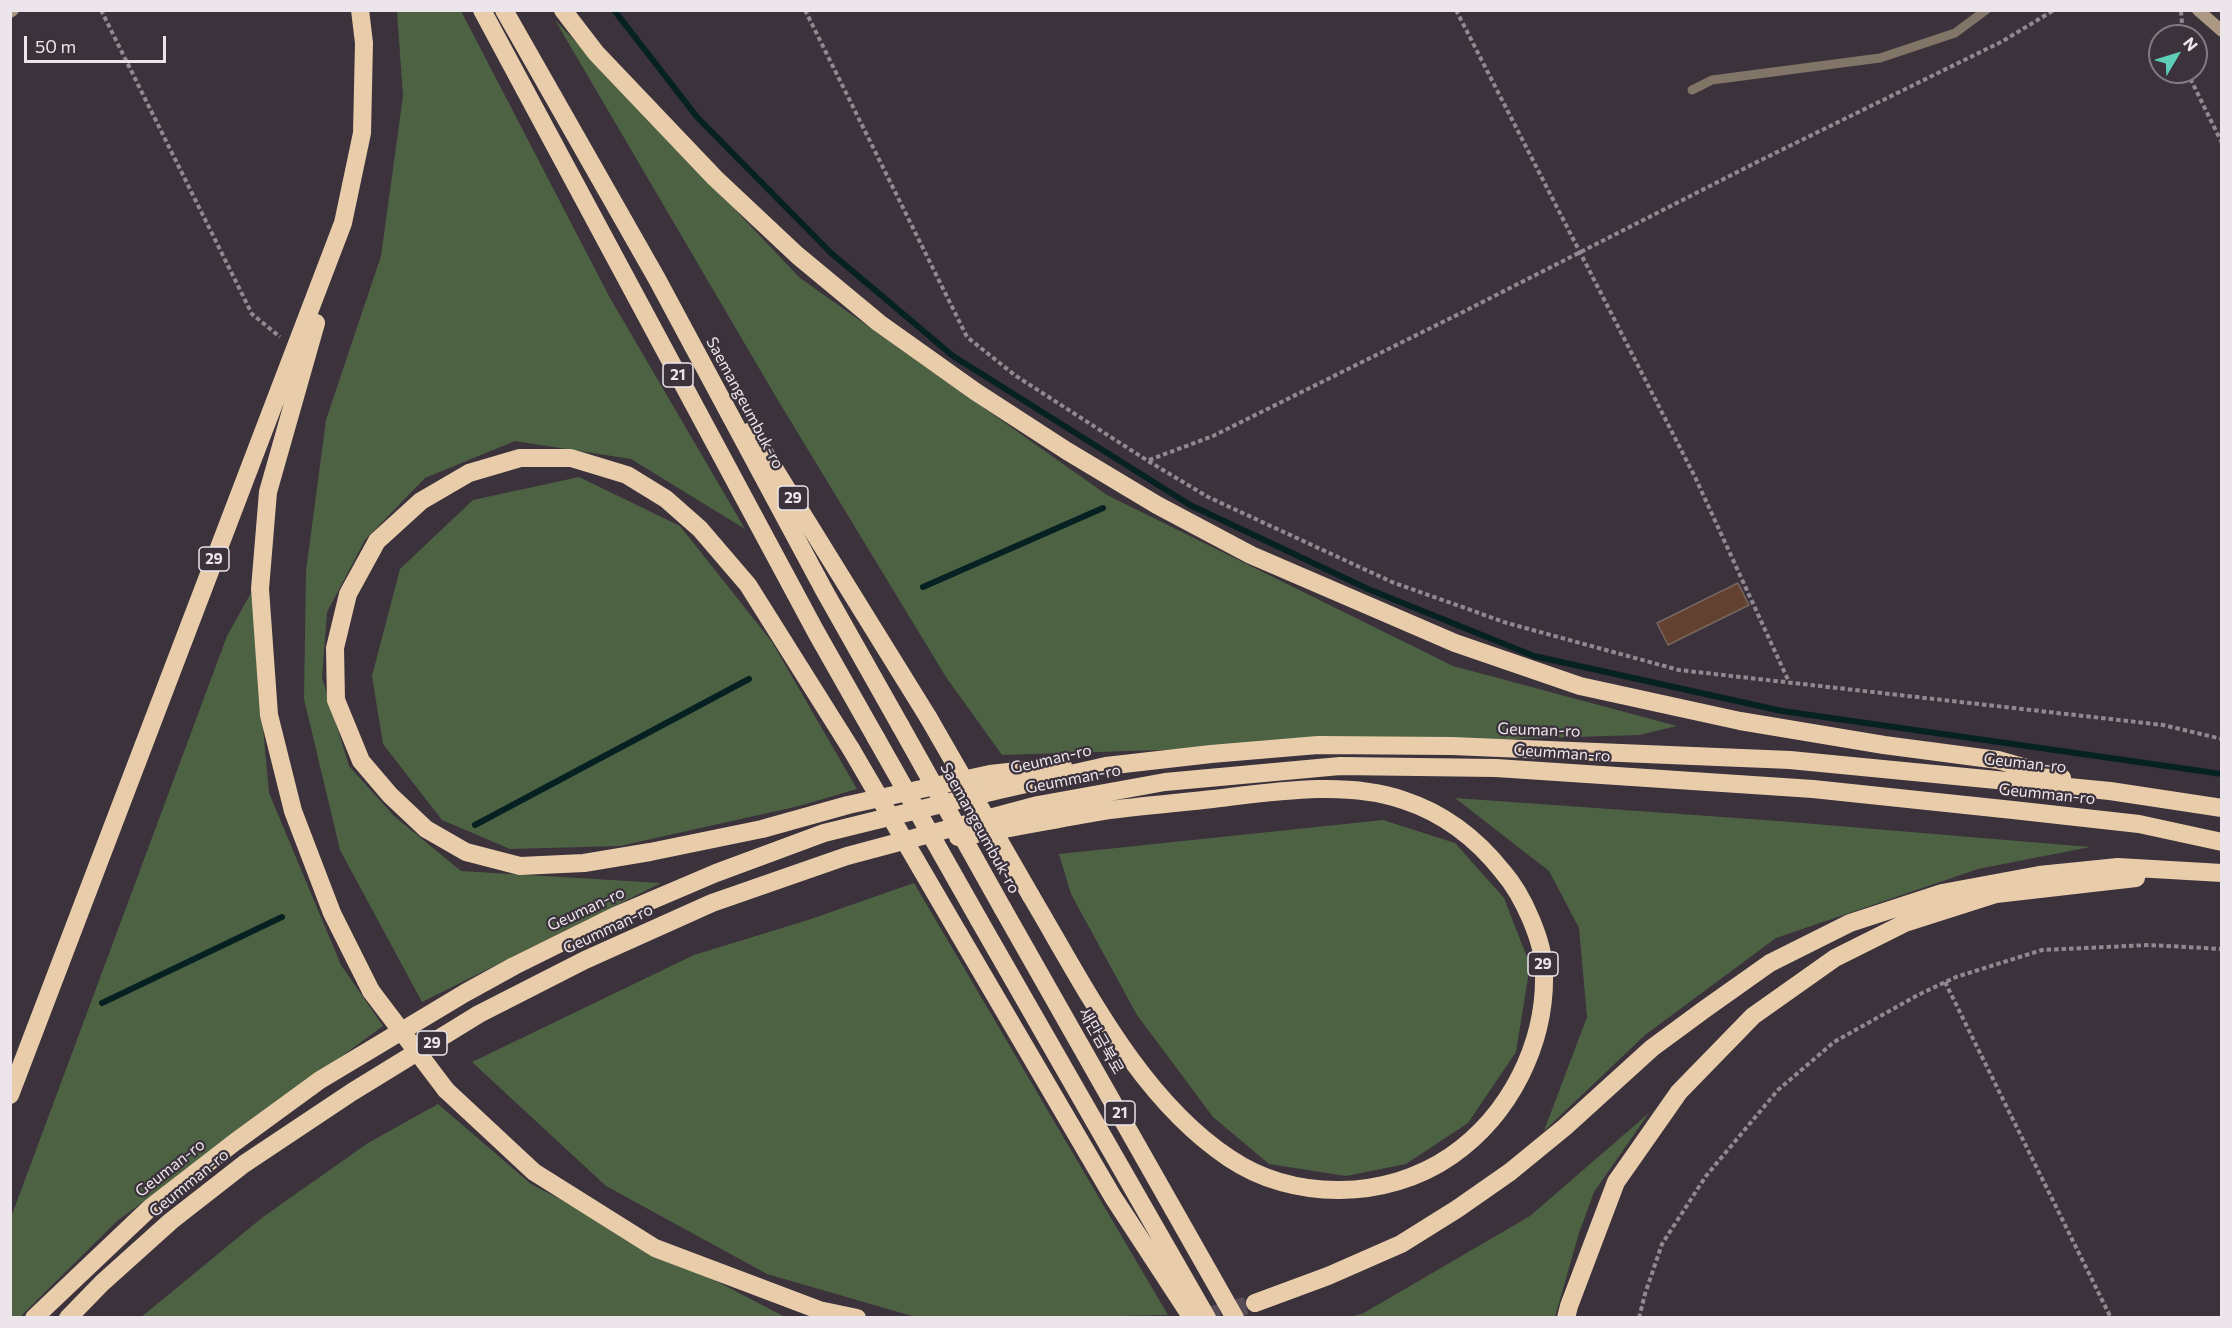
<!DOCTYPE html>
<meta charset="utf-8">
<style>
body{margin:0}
#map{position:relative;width:2232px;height:1328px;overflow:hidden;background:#3b323c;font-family:Commissioner,sans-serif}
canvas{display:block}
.frame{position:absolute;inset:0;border:12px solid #ece6ec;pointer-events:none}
.north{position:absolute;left:2148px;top:24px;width:60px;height:60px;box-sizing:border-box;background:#3b323c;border:2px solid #827a82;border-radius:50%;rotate:52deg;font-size:16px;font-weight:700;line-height:24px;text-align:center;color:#ece6ec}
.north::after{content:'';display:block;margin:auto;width:21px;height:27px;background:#5eceb8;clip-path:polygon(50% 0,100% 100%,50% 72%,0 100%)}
.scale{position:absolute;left:24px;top:36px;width:142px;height:27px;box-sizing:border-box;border:3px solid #ece6ec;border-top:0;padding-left:8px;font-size:18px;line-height:21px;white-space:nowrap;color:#ece6ec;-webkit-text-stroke:4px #3b323c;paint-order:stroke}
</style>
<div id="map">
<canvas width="2232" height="1328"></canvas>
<div class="frame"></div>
<div class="north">N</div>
<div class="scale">50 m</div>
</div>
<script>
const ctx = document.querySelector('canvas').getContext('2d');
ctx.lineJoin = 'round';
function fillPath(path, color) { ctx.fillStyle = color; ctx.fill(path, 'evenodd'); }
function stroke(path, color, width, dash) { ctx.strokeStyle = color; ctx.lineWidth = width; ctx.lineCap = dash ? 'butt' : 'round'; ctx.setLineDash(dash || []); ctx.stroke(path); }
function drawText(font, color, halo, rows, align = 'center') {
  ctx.font = font + ' Commissioner,"Noto Sans KR",sans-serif'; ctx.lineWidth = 4.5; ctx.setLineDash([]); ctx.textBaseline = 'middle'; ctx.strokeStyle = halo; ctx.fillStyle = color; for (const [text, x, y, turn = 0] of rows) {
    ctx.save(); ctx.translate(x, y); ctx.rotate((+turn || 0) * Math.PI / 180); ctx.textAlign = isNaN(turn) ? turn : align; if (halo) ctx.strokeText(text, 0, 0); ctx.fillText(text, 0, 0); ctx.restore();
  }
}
fillPath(new Path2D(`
 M397,11H461L610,298L745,529L631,459L515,441L425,478L365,540L327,612L322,678L349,766L394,816L461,871L661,883L422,1002L340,850L304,699L306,571L326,420L381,256L403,96Z
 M555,20L800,278L1107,495L1453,666L1677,726L1639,735L1002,755L946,677L776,397Z
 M579,477L680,526L772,642L857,789L799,806L620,846L510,849L442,820L383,744L372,676L400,569L473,500Z
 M251,593L269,793L341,965L383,1026L117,1221L20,1317H11L10,1220L227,636Z
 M1455,798L1779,821L2090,847L1978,869L1776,938L1645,1035L1544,1131L1587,1017L1579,928L1549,871Z
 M1383,820L1455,843L1504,898L1530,965L1516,1052L1468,1123L1406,1164L1346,1176L1269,1164L1213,1117L1137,1015L1071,894L1059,854Z
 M914,883L1168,1315L1070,1317L912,1316L767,1274L606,1186L472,1062L694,955L808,920Z
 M438,1104L531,1184L785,1317L140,1318L263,1217L368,1143Z
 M1649,1113L1594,1192L1579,1233L1555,1317H1348L1362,1314L1530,1216Z`), '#4d6243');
stroke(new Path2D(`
 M614,10L697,117L831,253L953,356L1190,505L1368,589L1534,656L1782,711L2222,774
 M923,587L1103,508
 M475,825L749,679
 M102,1003L282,917`), '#062122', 6);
const building = new Path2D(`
 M1738,583L1749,605L1668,645L1657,623Z`);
fillPath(building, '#634130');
stroke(building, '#766861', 1.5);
stroke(new Path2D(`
 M1203,1318L1255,1303`), '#564d56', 18, [18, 9]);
stroke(new Path2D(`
 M101,10L252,314L280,337
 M805,10L967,337L1016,376L1148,461L1208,497L1392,582L1507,623L1679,670L2163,725L2222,739
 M1456,10L1695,477L1789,682
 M2181,11L2183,36
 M2187,72L2222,143
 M1149,460L1213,436L1463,312L1757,162L2003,41L2054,10
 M1945,982L2111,1318
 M1639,1318L1645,1294L1662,1244L1706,1176L1778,1090L1834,1042L1918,995L1956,977L2042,950L2149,945L2222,949`), '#918991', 4, [4.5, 3]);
stroke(new Path2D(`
 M1692,90L1712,80L1880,58L1955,33L1986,10`), '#817568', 9);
stroke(new Path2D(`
 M2198,10L2222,31
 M10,12L13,10`), '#ab9983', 12);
stroke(new Path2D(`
 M482,10L816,632L876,738
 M504,10L657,279L825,592L900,725
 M563,10L596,53L715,178L797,255L879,323L976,392L1067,451L1157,505L1251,555L1455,643L1580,686L1740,721L1884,745L1998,760L2062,778
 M316,323L268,492L260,589L269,715L293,811L332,913L371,991
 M751,431L928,717
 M851,749L748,585L700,529L666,499L627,475L571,458H520L469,473L421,501L377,541L348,594L335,648L336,700L361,761L390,795L426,829L466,852L520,866L584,863L650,852L762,829L848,805L990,774L1063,766
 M958,837C1007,829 1055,819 1103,811C1140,806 1177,803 1213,799C1272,792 1346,780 1403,800C1443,813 1477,839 1503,872C1523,895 1544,942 1544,972C1546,1044 1510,1115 1451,1156C1387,1200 1294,1202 1229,1158C1139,1098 1085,987 1031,896
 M1003,909L1235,1318
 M979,920L1207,1318
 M959,934L1113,1197L1192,1318
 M446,1090L534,1172L655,1248L819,1310L857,1318
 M10,1095L343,223L362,133L364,43L360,10
 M1255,1303L1328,1276L1401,1244L1457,1209L1510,1172L1565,1127L1652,1048L1705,1009L1770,963L1850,923L1942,893L2039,875L2118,867L2222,873
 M34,1318L151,1207L235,1142L320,1080L465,993L514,966L615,916L716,873L824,833L999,790L1106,766L1211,754L1318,745L1452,746L1790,760L2110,791L2222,808
 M68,1318L102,1283L171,1221L244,1164L352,1092L479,1014L585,960L712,903L847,856L1038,805L1165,782L1340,766L1496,768L1813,789L2013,810L2139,824L2222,842
 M1566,1318L1569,1306L1616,1182L1679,1092L1753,1016L1835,958L1905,923L1996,894L2136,878`), '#e9cdab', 18);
stroke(new Path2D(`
 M928,717L1031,896
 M900,725L1003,909
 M876,738L979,920
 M851,749L959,934
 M371,991L446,1090`), '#e9cdab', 18);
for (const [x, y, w] of [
 [678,375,30],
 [793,498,30],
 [214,559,30],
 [1543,964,30],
 [432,1043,30],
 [1120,1113,30]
]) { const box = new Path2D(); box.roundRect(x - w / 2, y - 12, w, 24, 4.5); ctx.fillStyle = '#3b323c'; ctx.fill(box); stroke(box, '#ece6ec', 1.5); }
drawText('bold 15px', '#ece6ec', null, [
 ["21",678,375],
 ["29",793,498],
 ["29",214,559],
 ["29",1543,964],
 ["29",432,1043],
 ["21",1120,1113]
]);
drawText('16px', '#ece6ec', '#3b323c', [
 ["Saemangeumbuk-ro",745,403,62],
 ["Geuman-ro",1539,730,2],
 ["Geumman-ro",1562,753,4],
 ["Geuman-ro",1051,759,-13],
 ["Geuman-ro",2025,763,6],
 ["Geumman-ro",1073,779,-11],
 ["Geumman-ro",2047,794,6],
 ["Saemangeumbuk-ro",980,828,61],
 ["Geuman-ro",586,909,-25],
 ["Geumman-ro",608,929,-25],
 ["새만금북로",1101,1041,60],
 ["Geuman-ro",170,1168,-38],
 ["Geumman-ro",189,1183,-39]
]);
</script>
